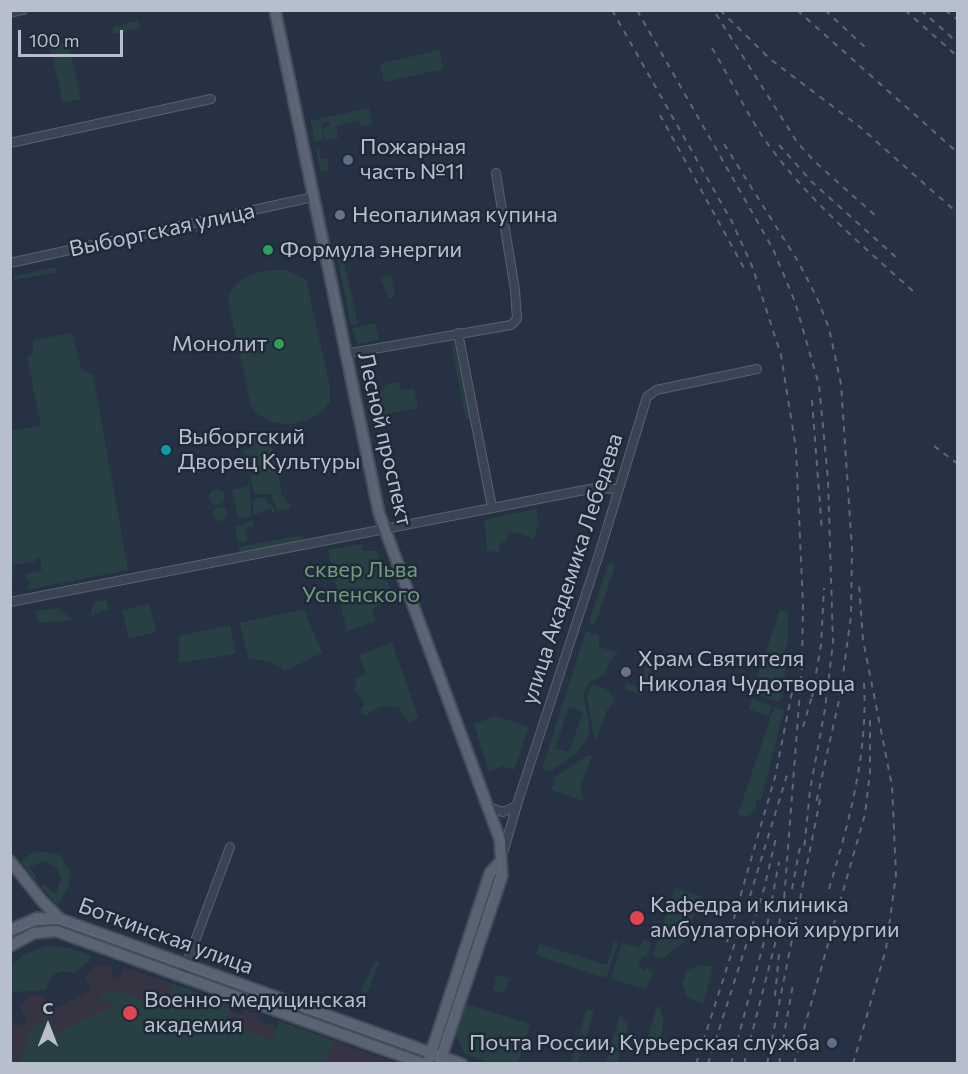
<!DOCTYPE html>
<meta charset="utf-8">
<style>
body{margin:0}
#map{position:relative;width:968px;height:1074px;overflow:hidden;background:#263243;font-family:Commissioner,sans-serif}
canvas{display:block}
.frame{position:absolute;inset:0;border:12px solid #b8bfcc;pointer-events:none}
.north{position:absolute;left:18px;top:996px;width:60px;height:60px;-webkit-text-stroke:4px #1f2938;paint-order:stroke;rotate:0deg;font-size:16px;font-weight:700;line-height:24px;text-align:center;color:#b8bfcc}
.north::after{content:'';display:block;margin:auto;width:21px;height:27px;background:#b8bfcc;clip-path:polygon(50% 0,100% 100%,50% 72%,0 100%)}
.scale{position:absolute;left:18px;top:30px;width:105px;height:27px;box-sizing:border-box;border:3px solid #b8bfcc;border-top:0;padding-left:8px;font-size:18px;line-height:21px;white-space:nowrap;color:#b8bfcc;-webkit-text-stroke:4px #1f2938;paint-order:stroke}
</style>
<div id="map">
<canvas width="968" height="1074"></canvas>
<div class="frame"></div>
<div class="north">С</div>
<div class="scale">100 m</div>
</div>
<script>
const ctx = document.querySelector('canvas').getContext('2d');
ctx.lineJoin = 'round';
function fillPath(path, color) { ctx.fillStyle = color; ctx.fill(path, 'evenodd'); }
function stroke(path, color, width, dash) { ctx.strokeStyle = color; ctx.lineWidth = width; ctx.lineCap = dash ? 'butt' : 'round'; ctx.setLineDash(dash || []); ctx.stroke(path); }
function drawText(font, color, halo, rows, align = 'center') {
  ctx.font = font + ' Commissioner,sans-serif'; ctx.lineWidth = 5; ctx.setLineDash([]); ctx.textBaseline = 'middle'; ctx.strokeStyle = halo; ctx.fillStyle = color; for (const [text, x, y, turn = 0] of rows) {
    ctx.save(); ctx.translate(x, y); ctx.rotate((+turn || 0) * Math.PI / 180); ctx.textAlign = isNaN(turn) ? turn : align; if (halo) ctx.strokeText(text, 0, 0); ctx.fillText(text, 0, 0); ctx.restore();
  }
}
fillPath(new Path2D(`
 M95,966H109L116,979L119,978L124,967L232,1005L231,1011L242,1015L244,1010L260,1015L259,1021L277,1027L280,1021L396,1063L11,1064V1022L23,1026L27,1023L20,1007L29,996L43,995L51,1010L91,991L85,977Z`), '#363343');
fillPath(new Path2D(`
 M138,21L140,28L114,34L112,27Z
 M68,42L81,99L63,103L50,46Z
 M439,50L443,69L384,82L380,64Z
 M369,108L372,124L361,126L359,120L336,126L338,138L326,140L323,128L331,126L328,122L321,123L324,140L315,142L311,121Z
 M324,146L319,149L321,159L327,158L329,170L321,172L316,148Z
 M222,223L223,226L155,241L156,238Z
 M340,244L358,324L351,325L335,245Z
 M56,267L57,272L15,280L14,276Z
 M286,270L306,280L330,387V402C310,429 271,432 251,406L228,300C235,274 263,269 286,270Z
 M391,275L395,297L388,298L381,278Z
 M375,323L379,340L358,344L352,328Z
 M72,333L82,371L93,375L128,570L27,590L30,582L24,574L42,570L40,557L36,558V561L12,565L14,576L11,577V431L41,426L27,356L33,355V340Z
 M453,341L470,418L466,419L451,343Z
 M399,382L401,391L414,388L418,408L370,417L365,394L376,402L369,393L382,390L387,395L383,390L386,385Z
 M269,434L282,495L292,508L277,511L271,494H254L250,475L255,473L254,462L246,464L243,450L251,448L250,438Z
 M247,475L250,486L251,516L238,518L232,490L249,486Z
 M209 497a8 8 0 1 1 16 0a8 8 0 1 1-16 0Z
 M265,497L267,505L271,504L276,512H272L271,508L253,515V499Z
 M213 514a7 7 0 1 1 14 0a7 7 0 1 1-14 0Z
 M536,509L539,525L533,539L519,533L509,532L505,542L501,541L498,552L487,551L485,520Z
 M253,520L254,526L245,528L247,541L238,543L235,527Z
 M303,535L304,540L239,552V547Z
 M361,544L363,551H376L393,596L372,609L376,621L347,631L328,550Z
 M613,563L615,566L595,624H591L590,619L608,565Z
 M106,600L109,609L91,616L93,602Z
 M149,604L156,632L129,638L122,610Z
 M58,608L72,620L38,623L36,611Z
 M304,609L322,653L285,671L270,661L249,659L240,623Z
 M780,610L788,612V641L783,656L787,657L782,697L777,702L754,694L757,687L754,686Z
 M230,625L236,654L179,663V636Z
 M586,631L599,636V647L619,653L610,660L604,675L590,681L584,691C583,703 588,713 589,725C591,747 566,761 550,771L542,769L543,766ZM569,707L583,712L569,752L555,748Z
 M392,643L418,717L410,724L398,707L380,706L365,716L360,709L365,704L354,688L357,685L354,680L366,674L359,655Z
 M647,663L653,664L642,696L626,689L625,684L642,687L644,681L641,680Z
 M592,684L608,690L615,701L607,710L597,738L594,737L587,696Z
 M752,699L772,706L768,716L749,709Z
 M774,707L784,710L761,800H757L755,809L746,817L738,814Z
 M495,716L529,727L514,770L502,766L489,772L474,724Z
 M588,755L592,756L580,786L584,801L552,790L555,777Z
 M42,851L59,855L70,870L69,885L58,906L41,887L43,884L56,894L61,879L56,867L45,861L29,867L38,879L36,881L21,861L30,854Z
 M675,888L701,896L691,925L694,929C689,942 672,948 664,959L653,956Z
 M643,940L651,942L647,956L642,957L638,966L643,971L648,968L653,973L646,989L611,979L622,943L640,948Z
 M614,941L618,942L607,975L604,978L536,955L539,944L607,965Z
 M46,946L68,948L92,956L89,961L74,973L62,971L53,974L46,990L11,992V967L23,955Z
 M375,961L379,963L367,993L361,991Z
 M701,965L713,967L703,1004L687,997L682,984L687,970Z
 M497,975L509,978L504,993L493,990Z
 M174,984L232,1005L226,1024L272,1040L279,1021L333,1041L325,1063H19L32,1027L48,1020L55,1034L112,1007L110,1000L102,1004L99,997L115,990L165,1008Z
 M466,1004L530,1024L518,1063H490L465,1054L456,1036Z
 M658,1004L663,1019L661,1045L647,1040Z
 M587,1009L594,1011L586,1037L580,1032Z
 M620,1015L629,1023L621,1050L611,1047Z
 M579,1034L585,1040L578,1063H571Z
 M610,1049L620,1052L617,1063H606Z`), '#284044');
const minor = new Path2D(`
 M10,13L23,10
 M10,143L211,99
 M10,263L313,197
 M458,333L492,507
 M345,354L511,325L517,319L515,290L496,173
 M10,602L595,488L618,489
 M489,807L503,812L516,806
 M503,853L519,798L600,551L647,397L656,390L757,369
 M182,976L230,847`);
const major = new Path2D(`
 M275,10L379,513L500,840L502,876L439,1064
 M10,861L42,901L60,919
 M10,930L37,918L60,919L462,1064
 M10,946L34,933L56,931L424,1064
 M429,1059L490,873L499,863`);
stroke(minor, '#596270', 10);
stroke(major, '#444d5c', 14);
stroke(minor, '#3b4452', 8);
stroke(major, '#596372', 10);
stroke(new Path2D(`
 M277,10L381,513L502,840L501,863L435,1064
 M10,935L36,924L59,923L450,1064`), '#5d6879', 1.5);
stroke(new Path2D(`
 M612,10L732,222L752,266L781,355L796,449L803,605L802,665L784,900
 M637,10L773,249L795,302L819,385L828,479L833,643L825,709L810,790L804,851
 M720,10L770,59L860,127L954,210
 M797,10L958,153
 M825,10L866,48
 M905,10L958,57
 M921,10L958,43
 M945,10L958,20
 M716,14L797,142L814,161L877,217
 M712,48C732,81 749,120 773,151C814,205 865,248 915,293
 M660,115L745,270
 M724,144L799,263L817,298L829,328L841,384L852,549L851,616L840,696L816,803
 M779,145L812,182L900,261
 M812,400L822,531
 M934,446L958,464
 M812,697L821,645L824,588
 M803,727L814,689
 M792,889L801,842
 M829,889C849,822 868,754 864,683
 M750,896L787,775
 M727,942L775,777L793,687
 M775,996L779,954
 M696,1064L738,933
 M708,1064L764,889L776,838
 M731,1064L764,942L779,862
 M744,1064L775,944L785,894
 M767,1064L821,795
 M779,1064L793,984
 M794,1064L865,814L870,772V714
 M853,1064L886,949L896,875L892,786L863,640L859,583`), '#5d6879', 2, [6, 6]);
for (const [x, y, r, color] of [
 [348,160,6,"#5c6f8a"],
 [340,215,6,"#6b7280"],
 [268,250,6,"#2e9e5b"],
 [279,344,6,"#2e9e5b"],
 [166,450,6,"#0f9aa8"],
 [626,672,6,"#6b7280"],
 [637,918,8,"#e0444e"],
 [130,1013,8,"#e0444e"],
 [832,1043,6,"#5c6f8a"]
]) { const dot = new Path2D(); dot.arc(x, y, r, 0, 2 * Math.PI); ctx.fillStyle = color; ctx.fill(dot); stroke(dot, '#1f2938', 2); }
drawText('22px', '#b8bfcc', '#1f2938', [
 ["Пожарная",360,147],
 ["часть №11",360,172],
 ["Неопалимая купина",352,215],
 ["Формула энергии",280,250],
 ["Монолит",267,344,"right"],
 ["Выборгский",178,437],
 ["Дворец Культуры",178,462],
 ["Храм Святителя",638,659],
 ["Николая Чудотворца",638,684],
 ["Кафедра и клиника",650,905],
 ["амбулаторной хирургии",650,930],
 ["Военно-медицинская",144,1000],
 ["академия",144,1025],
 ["Почта России, Курьерская служба",820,1043,"right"]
], 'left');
drawText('22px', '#b8bfcc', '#1f2938', [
 ["Выборгская улица",162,230,-12],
 ["Лесной проспект",385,439,77],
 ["улица Академика Лебедева",572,569,-72],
 ["Боткинская улица",166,936,20]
]);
drawText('22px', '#6f9d7b', '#1f2938', [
 ["сквер Льва",361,570],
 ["Успенского",361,595]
]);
</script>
